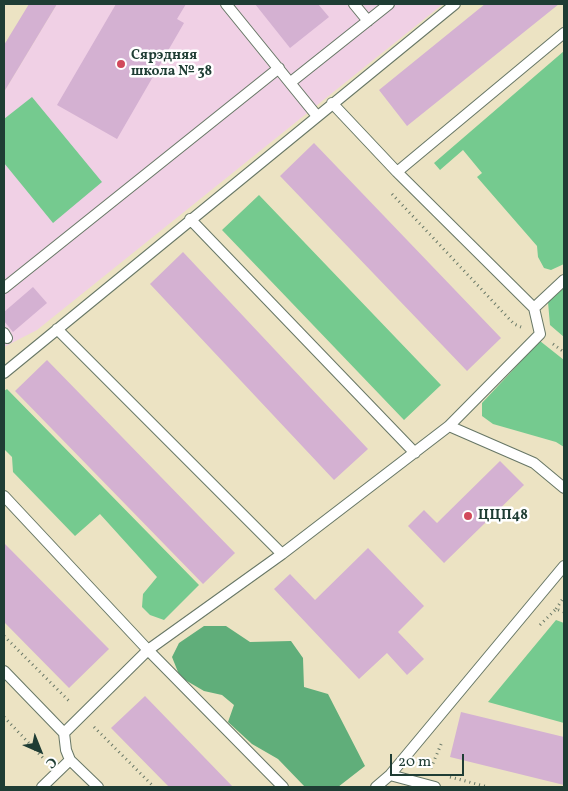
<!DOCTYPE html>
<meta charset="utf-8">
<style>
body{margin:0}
#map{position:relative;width:568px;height:791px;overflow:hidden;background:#ece3c3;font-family:Vollkorn,serif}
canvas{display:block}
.frame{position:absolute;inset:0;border:5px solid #1f3d34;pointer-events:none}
.north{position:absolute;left:15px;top:726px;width:50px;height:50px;-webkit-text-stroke:4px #fff;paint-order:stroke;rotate:136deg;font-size:14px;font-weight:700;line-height:20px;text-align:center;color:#1f3d34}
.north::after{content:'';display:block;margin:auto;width:18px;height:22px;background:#1f3d34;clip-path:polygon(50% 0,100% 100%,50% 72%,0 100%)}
.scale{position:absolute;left:390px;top:754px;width:74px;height:22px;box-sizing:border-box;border:2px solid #1f3d34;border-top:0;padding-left:6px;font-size:15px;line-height:18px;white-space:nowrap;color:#1f3d34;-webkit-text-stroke:4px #fff;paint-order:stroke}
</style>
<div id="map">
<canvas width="568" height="791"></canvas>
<div class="frame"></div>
<div class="north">С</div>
<div class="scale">20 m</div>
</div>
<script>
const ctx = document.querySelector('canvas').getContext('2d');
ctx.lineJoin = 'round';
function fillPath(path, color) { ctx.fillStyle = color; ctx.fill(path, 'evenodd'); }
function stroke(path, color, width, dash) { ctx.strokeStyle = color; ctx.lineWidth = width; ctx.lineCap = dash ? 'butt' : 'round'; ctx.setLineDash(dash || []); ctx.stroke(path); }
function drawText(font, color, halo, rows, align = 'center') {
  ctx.font = font + ' Vollkorn,serif'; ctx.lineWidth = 5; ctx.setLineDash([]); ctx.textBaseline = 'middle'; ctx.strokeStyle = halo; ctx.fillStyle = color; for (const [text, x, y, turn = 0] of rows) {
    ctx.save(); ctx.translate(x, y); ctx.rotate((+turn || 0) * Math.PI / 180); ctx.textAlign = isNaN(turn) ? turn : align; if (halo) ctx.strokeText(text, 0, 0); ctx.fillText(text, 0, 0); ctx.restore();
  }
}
fillPath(new Path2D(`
 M57,4H443L37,330L4,347V92Z`), '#f0d0e5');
fillPath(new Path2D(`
 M564,51V264L551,270L544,268L538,257L537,246L477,177L482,173L463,150L440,170L434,163Z
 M32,97L102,182L53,223L4,163V119Z
 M259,195L441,385L404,420L222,230Z
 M564,287V337L550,325L548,302Z
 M540,341L564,360V447L556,442L493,424L482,416V403Z
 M7,389L199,585L164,620L150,615L142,607L143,594L157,577L100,514L75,536L13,472L12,457L4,449V391Z
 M556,620L564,623V723L488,702Z`), '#75ca8f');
fillPath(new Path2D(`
 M204,626H226L250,642L291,641L303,658L304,687L328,694L365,766L338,787H305L278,759L252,744L228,722L234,705L222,695L204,691L180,677L172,657L179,643Z`), '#60ae7a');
fillPath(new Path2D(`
 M29,4H57L4,92V45Z
 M116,4H186L177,19L184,23L117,139L57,105Z
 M255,4H318L329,17L290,48Z
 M485,4H559L407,126L379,90Z
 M314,143L501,338L467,371L280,176Z
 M183,252L368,449L334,480L150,284Z
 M33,287L47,303L13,332L4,321V312Z
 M47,360L235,553L203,584L15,391Z
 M500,461L524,485L444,563L408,526L424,510L437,523Z
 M4,543L109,649L69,688L4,622Z
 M368,548L424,606L398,632L424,659L407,675L387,653L359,679L274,589L290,574L315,600Z
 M145,696L233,787H169L111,728Z
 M461,712L564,737V785L450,757Z`), '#d4b1d2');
const lane = new Path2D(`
 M226,4L317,116
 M354,4L368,21
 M291,82L389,4
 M397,172L564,33
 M190,219L415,453
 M4,288L279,68
 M534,308L564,280
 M57,329L282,554
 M4,333L7,338
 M4,373L455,4
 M449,426L534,463L564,488
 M4,496L148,650L283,787
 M4,671L64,733L66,750L70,760L98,787
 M64,733L148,650L282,554L449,426L540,334L534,308L397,172L332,103
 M390,775L435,787
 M42,787L70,760
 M376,787L390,775L564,566`);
stroke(lane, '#677766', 12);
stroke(new Path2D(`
 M392,194L514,324L521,327
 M553,344L564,352
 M556,609L564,597
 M540,625L556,609L564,612
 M4,636L71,703
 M4,717L45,760
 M94,727L154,787
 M431,768L442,742
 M450,777L488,787`), '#677766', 3, [1, 4]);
stroke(lane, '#fff', 10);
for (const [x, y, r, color] of [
 [121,64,5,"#d1495b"],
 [468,516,5,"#d1495b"]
]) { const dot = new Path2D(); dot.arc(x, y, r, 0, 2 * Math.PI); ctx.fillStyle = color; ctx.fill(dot); stroke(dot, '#fff', 2); }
drawText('bold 14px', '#1f3d34', '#fff', [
 ["Сярэдняя",131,56],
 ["школа № 38",131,72],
 ["ЦЦП48",478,516]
], 'left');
</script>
